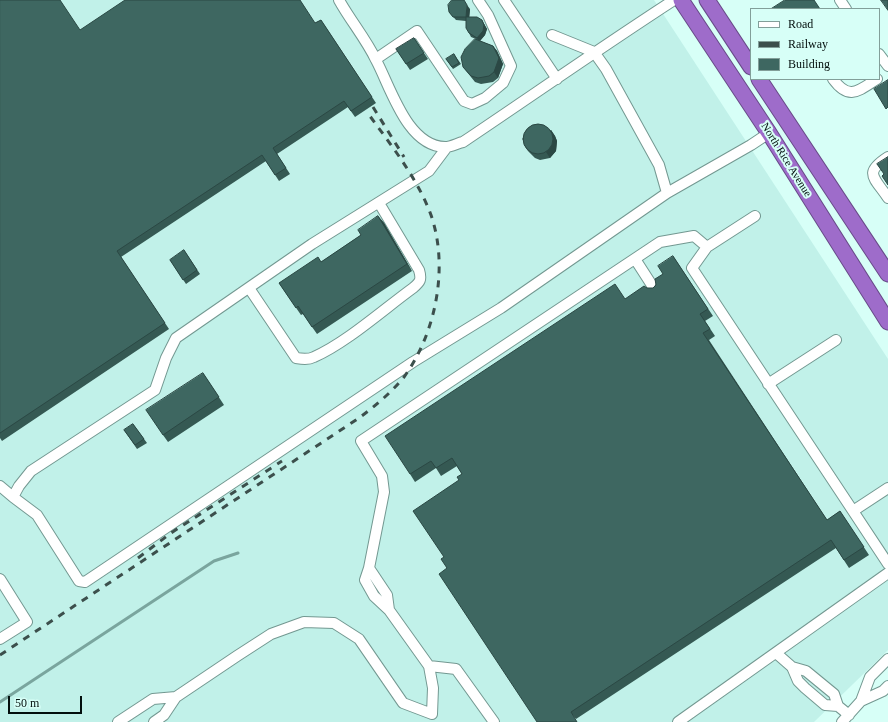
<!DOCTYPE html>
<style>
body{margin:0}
#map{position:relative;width:888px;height:722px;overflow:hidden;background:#d7fff7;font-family:"Times New Roman",serif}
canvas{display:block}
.legend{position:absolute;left:750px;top:8px;width:130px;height:72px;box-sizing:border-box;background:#d7fff7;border:1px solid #829f99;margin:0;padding:5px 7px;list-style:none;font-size:12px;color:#030f0d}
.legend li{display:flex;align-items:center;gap:8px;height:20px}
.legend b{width:20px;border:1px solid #829f99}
.scale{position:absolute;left:8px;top:696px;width:74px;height:18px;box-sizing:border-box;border:2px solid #030f0d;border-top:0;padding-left:5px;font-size:12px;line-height:14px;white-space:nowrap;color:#030f0d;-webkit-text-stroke:3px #d7fff7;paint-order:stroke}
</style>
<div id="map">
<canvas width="888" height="722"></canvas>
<ul class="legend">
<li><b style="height:5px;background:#fff"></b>Road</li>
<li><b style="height:5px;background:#3c4f4c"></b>Railway</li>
<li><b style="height:11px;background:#3e6761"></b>Building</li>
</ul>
<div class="scale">50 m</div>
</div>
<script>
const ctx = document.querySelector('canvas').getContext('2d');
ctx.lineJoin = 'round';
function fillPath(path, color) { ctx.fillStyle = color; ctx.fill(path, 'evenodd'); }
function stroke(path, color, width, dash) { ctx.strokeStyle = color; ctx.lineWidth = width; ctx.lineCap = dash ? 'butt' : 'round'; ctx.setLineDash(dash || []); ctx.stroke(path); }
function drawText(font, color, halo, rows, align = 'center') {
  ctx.font = font + ' "Times New Roman",serif'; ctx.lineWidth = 4; ctx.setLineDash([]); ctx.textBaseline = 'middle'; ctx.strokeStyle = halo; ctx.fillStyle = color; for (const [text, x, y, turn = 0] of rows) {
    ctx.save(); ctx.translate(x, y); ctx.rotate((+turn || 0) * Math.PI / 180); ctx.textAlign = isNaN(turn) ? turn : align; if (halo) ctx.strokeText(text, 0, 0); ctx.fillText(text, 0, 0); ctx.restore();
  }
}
fillPath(new Path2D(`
 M0,0H654L888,359V650L814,722H0Z`), '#c1f1e9');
stroke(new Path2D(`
 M0,702L214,561L238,553`), '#7aa59e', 3);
const minor = new Path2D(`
 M339,0C350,20 366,39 376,60C391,88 407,146 445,147C451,147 458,143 463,142C533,95 603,46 674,0
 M504,0L557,79
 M840,0L846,9
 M552,35L594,52L606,69L659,165L667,193
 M879,54L888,66
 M376,59L417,31L464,101L472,104L485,98L503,83L511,66L488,15L478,0
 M833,79C849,101 858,91 877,79
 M447,147L429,171L312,244L176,338L166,358L155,390L31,471L19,486L13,497L37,515L79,581L85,582L413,362L501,308L667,193L751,145L769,133
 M888,157C863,173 874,177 888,198
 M707,247L755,216
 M635,259L655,290
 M249,288L296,358C302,359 308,360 314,357C346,343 384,309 413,288C420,282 422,280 419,270L379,203
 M768,384L836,340
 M0,486L13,497
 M853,511L888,564
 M369,568L387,595L389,610
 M0,579L27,622L0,639
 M776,653L792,667L806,671L834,694L838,706L849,715
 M429,666L433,688L432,714
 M792,667L798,681L805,688L825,705L838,706
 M861,701L883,691L888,686
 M118,722L153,699L176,697
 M154,722L164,715L176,697L237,656L271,634L304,622L334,623L359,639L403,703L432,714
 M494,722L456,669L429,666L389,610L374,596L365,580L369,568L384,492L382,476L361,441L660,242L694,236L707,247L692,268L853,511L888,488
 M678,722L888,573
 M842,722L861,701L870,677L888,659`);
const highway = new Path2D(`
 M681,0L769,133L888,322
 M707,0L751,67
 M759,79L888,274`);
stroke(minor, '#739891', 12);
stroke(highway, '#684b88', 17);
stroke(minor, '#fff', 10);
stroke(highway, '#9e6cca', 15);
stroke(new Path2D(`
 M373,107L404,157
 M138,558L171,533L282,461
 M0,655L359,418C375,406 391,393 404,377C436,333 449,267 431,215C417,177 390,144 367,112`), '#3c4f4c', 3, [7, 7]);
fillPath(new Path2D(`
 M0,0L80,30L315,23L321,20L376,103L355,117L348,107L277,154L290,174L279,181L266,161L121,257L169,329L2,441L0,438Z
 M470,9L469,17L484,24L487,29L485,35L480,41L493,46L497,51L503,64L498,78L493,82L481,84L475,82L463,67L476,39L471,37L469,33L466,21L456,20L449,12Z
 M414,38L428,59L410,70L396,49Z
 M454,54L461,64L453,69L446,59Z
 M551,130L555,136L557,141L556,151L550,158L540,160L535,158L528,151L524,145Z
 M378,216L384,223L412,271L317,334L303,314L301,315L279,283L321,262L361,235Z
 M184,250L200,274L186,284L170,260Z
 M673,256L713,316L705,321L715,336L709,340L827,520L840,511L869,555L849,568L836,548L576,719L447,568L444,557L459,480L462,474L457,466L441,476L436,468L415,482L410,474L625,299L647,288H653L663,274Z
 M203,373L224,405L168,442L163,435Z
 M133,424L147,443L137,449L124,430Z`), '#355953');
fillPath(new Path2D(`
 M467,5L470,9L469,21L466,17Z
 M482,20L487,29L485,35L479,42L477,38Z
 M493,46L497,51L503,64L498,78L494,72Z
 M551,130L555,136L557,141L556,151L550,158L546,152Z
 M378,216L384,223L412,271L407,264Z`), '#2b4844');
const building = new Path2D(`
 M0,0H60L80,30L125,0H300L315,23L321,20L372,97L351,111L344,101L273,148L286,168L275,175L262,155L117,251L165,323L0,433Z
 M452,0H464L467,5L466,17H477L482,20L484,25L483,31L477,38L469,33L466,28V17H453L449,12L448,5Z
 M785,0H814L820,9H771Z
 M881,0H888V10Z
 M414,38L424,53L406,64L396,49Z
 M475,39L493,46L499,58L494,72L489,76L478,78L471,76L463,67L461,57L465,49Z
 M454,54L459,63L452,67L446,59Z
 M888,80V107L886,109L874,89Z
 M523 139a15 15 0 1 1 30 0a15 15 0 1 1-30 0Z
 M888,157V185L882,176L884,174L877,164Z
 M378,216L407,264L312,327L298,306L296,308L279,283L318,257L321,262L361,235L358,230Z
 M184,250L197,270L183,280L170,260Z
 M673,256L708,309L700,314L710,329L703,333L827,520L840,511L864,547L844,560L831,540L571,712L577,722H537L439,574L447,568L441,559L444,557L413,511L459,480L457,477L462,474L452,458L436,468L431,461L410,474L385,436L615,284L625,299L644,286L647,288H653L656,285L655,279L663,274L658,266Z
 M203,373L219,397L163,435L146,410Z
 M133,424L144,439L135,445L124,430Z`);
fillPath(building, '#3e6761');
stroke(building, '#2b4844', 1);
drawText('11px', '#030f0d', '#d7fff7', [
 ["North Rice Avenue",786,160,58]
]);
</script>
